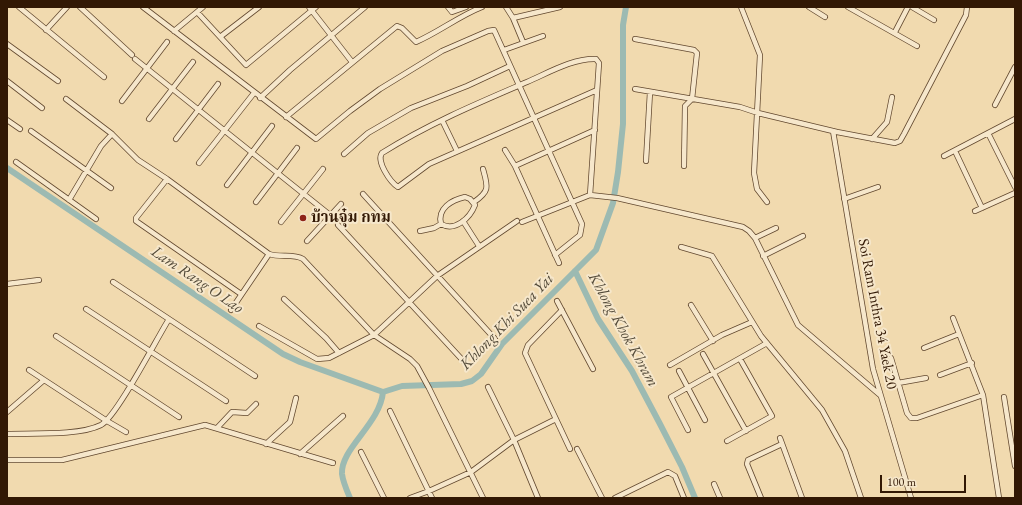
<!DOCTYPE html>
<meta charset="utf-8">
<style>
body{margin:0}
#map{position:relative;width:1022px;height:505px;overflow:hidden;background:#f1daaf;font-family:"EB Garamond",serif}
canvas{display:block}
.frame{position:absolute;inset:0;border:8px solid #321804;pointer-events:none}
.scale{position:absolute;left:880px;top:475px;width:86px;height:18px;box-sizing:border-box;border:2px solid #321804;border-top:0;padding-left:5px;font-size:12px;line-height:14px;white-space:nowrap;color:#321804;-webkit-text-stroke:3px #f6e7cb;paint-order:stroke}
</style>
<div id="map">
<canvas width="1022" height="505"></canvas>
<div class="frame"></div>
<div class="scale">100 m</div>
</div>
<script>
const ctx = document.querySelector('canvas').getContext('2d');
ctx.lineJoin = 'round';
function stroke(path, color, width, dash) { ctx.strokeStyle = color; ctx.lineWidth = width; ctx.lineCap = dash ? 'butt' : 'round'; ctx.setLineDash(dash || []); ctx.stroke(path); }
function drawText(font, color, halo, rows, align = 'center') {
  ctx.font = font + ' "EB Garamond","Noto Serif Thai",serif'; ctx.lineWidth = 4; ctx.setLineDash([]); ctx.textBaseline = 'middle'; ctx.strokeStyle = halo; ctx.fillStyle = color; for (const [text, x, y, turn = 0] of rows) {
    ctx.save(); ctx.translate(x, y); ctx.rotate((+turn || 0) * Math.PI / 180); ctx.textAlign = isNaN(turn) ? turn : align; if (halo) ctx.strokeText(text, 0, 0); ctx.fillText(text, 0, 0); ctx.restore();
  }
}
stroke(new Path2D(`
 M7,168L283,354L300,362L383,392
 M575,271L598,319L632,371L660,424L682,467L695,498
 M383,392L402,386L461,384L472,381L481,374L502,344L596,250L613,203L618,172L623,124V25L626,7
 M350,498C347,491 343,482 342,474C340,449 380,424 383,392`), '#9cbab2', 6);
const street = new Path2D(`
 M19,7L104,77
 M80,7L132,55
 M143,7L316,139L350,111L380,89L442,51L488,31L494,30L582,224L580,235L555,255
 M309,7L352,62
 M448,7L452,12L466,7
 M506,7L513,18L523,42
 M741,7L760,55L754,173L757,189L767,202
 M809,7L825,17
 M848,7L917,46
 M912,7L934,20
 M197,12L246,65L316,7
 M513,18L560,7
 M46,30L67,7
 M174,31L203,7
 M895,32L908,7
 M220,37L259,7
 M635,39L694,50L697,53L692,99L685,106L684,166
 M7,44L58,81
 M504,50L543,36
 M135,59L330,215
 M7,81L42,108
 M635,89L740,107L758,113L837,132L895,143L900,141L904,134L966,15L967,7
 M260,98L290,70L365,7
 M66,99L112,134L138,160L167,179L269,254C281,258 293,253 303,259L374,335L410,359L417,366L429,388L483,498
 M122,101L167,42
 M995,105L1015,67
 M286,117L397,26L402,28L416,42C439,32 459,16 482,7
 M149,119L193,62
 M7,120L20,129
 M442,120L457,151
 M31,131L111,188
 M833,131L873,369L911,498
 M988,133L1015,187
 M176,139L218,84
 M872,139L887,122L892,97
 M505,150L515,166L559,263
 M955,151L982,208
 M344,154L368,133L411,108L467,86L510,66
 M944,156L1015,119
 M646,161L650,92
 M16,162L96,219
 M199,163L254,93
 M515,166L595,130
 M167,179L136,218V221L241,294
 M227,185L272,126
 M363,194L495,339
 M590,195L599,63L596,59C573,58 548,73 527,82C478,103 428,124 382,153C376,161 390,182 398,187L429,164L597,90
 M465,197L470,199L475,205C470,218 455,232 441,224C437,208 452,200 465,197Z
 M844,199L878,187
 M69,200L101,146L112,134
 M256,202L297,148
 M474,202C490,191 488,187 483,169
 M975,211L1015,193
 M463,221L479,246
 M281,222L323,169
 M522,222L590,195L617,198L743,227L749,231L755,238L798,325L880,395
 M338,225L468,366
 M420,231L434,228L441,224
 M755,238L776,228
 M307,241L341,204
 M681,247L712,256L761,336L822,410L845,451L861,498
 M763,256L803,236
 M113,282L255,376
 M7,284L39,280
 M284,299L326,338L339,353
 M557,301L593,369
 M691,305L713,341
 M86,309L226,401
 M231,310L269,254
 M562,310L528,345L525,353L570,449
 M953,318L983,395L999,498
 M259,326L317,359L329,358L374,335L437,276L517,221
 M56,336L179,417
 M924,348L959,334
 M703,354L746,431
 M891,358L907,413L911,418H917L983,395
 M670,365L722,335L752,322
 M29,370L107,421L126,432
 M679,371L705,420
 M940,375L972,363
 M898,383L926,378
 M488,387L514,440L538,498
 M1004,397L1015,466
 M390,411L432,498
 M7,412L44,380
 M217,428L232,412L247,413L256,404
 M688,430L671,397L767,343
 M7,434C32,433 79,436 101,425C117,416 157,338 169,319
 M780,438L802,498
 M727,441L772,416L740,359
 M266,444L290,422L296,398
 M577,449L602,498
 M361,452L384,498
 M300,454L343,416
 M7,460H62L205,425L333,463
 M714,484L720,498
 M410,498L429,491L471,472L514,440L556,419
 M615,498L668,472L675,476L684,498
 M761,498L747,464L748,460L782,444`);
stroke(street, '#62482f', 6);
stroke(street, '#f6e7cb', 4.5);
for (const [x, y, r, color] of [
 [303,218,4,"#8f2418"]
]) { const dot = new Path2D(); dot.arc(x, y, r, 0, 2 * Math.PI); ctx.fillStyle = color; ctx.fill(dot); stroke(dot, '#f6e7cb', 1.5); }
drawText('bold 15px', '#321804', '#f6e7cb', [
 ["บ้านจุ๋ม กทม",311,218]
], 'left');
drawText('15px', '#321804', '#f6e7cb', [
 ["Soi Ram Inthra 34 Yaek 20",877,314,79]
]);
drawText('italic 16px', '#524938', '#f6e7cb', [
 ["Lam Rang O Lao",197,280,34],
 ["Khlong Khi Suea Yai",507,322,-46],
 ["Khlong Khok Khram",623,330,61]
]);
</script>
